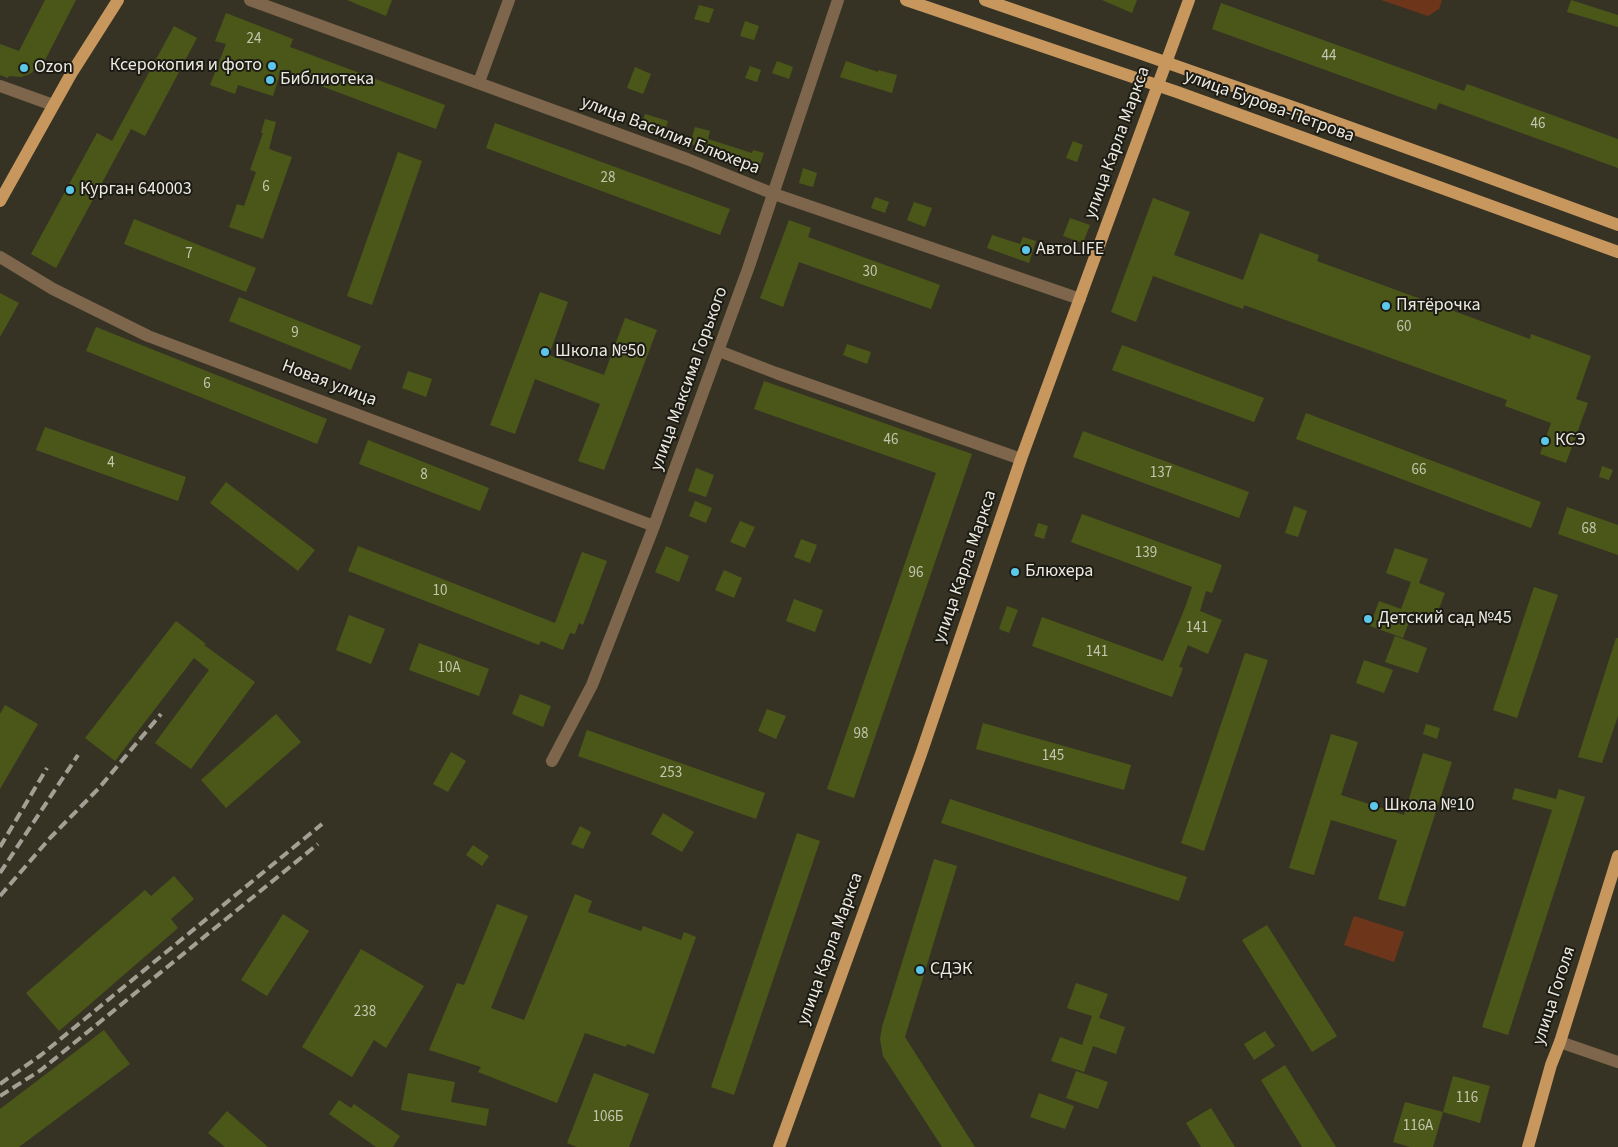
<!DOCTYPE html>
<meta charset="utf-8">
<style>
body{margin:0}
canvas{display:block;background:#373324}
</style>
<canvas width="1618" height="1147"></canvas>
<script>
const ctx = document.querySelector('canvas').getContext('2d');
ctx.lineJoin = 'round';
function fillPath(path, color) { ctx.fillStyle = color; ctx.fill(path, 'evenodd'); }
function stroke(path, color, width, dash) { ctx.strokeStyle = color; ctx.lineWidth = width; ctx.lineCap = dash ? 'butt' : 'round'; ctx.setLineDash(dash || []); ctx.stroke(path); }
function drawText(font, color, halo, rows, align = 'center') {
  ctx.font = font + ' "Source Sans 3",sans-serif'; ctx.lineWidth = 4; ctx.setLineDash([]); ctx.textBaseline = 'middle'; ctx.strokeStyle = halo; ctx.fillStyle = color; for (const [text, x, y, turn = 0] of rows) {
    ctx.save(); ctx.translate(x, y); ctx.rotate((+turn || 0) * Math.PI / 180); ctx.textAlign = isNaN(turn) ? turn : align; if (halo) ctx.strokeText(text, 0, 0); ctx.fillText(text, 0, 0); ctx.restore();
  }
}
fillPath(new Path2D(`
 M1381,0H1442L1439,9L1428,16Z
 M1354,916L1404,932L1394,962L1344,945Z`), '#6d351a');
fillPath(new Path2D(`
 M45,0H76L42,66L39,65L30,74L21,77L9,76L8,78L0,75V44L19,51Z
 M347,0H392L386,16Z
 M1102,0H1137L1132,13Z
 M1571,0L1618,15V27L1567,12Z
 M1221,3L1464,91L1467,84L1618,139V168L1439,103L1436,110L1212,29Z
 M699,5L714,9L709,23L694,19Z
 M226,13L293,39L290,47L445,105L436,129L281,71L273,96L238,85L235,94L210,85L226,44L215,41Z
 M745,21L759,26L754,40L740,36Z
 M174,26L197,38L145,136L131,129L56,268L31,254L97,133L112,141Z
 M777,61L793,67L789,79L772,73Z
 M846,61L878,72V70L897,75L892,93L840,77Z
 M750,66L761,70L757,82L745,78Z
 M635,67L651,74L643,94L627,88Z
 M645,114L668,121L664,134L641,126Z
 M265,119L276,122L269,149L292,157L263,239L229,227L237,204L244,206L256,172L250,170L263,133H261Z
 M495,123L730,209L720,235L486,148Z
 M695,127L710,131L708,139L752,153L753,150L764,153L759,167L719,154L720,152L690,144Z
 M1073,141L1083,145L1077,162L1066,158Z
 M398,152L422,161L372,305L347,296Z
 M803,168L817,173L813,187L799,183Z
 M875,197L889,202L885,213L871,208Z
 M1153,198L1190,212L1174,255L1232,276L1243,280L1260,233L1319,255L1317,261L1530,339L1531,334L1591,356L1576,399L1588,403L1566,463L1540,454L1551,423L1505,406L1507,400L1244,305L1243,309L1153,276L1136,322L1111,312Z
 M914,202L932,208L925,227L907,220Z
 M1070,218L1090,225L1083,243L1063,236Z
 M134,219L256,268L246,292L124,244Z
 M789,220L811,228L808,237L940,285L931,309L799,262L783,307L760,298Z
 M992,235L1020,244L1023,237L1036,241L1029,263L987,248Z
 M540,292L568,302L549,355L604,375L625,318L657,330L604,470L578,461L600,404L535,379L515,434L490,425Z
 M0,293L19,303L0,337Z
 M239,297L361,346L351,370L229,321Z
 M96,327L327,419L317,444L86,351Z
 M847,344L871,352L867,364L843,355Z
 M1122,345L1264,398L1254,422L1112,370Z
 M408,371L432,379L426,397L402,388Z
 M764,381L972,454L854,798L827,789L936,473L754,409Z
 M1306,413L1541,502L1531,528L1296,439Z
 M45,427L186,477L178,501L36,450Z
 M1083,431L1249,492L1239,518L1073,457Z
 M368,440L489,488L480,511L359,464Z
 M1602,466L1613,470L1609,480L1599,477Z
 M696,468L714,475L706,497L688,491Z
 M226,482L315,550L298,571L210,503Z
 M695,501L712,508L706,523L689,516Z
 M1294,506L1307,511L1298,537L1285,533Z
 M1567,507L1618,525V555L1558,534Z
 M1082,514L1222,565L1212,593L1206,591L1200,611L1222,620L1208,654L1188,645L1179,667L1183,668L1172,697L1032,646L1042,617L1163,661L1186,605L1192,587L1071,542Z
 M740,521L755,527L745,548L730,542Z
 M1038,523L1048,526L1044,539L1034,536Z
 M801,539L817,545L810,563L794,557Z
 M358,546L555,623L582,552L607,561L583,625L579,623L575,634L570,633L563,650L541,641L539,645L348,571Z
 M666,546L689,556L679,582L655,572Z
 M1395,548L1428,559L1419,583L1445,593L1435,619L1413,611L1403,638L1370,626L1379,601L1401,609L1411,582L1386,573Z
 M724,570L742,578L734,598L715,590Z
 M1534,587L1558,595L1517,718L1493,710Z
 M794,599L823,610L815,632L786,621Z
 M1007,606L1018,610L1009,633L999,629Z
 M349,615L385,629L371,664L336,650Z
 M176,621L206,644L204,645L255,682L191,769L155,743L209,670L194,658L115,761L85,738Z
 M1395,636L1427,648L1418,673L1385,662Z
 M1616,638H1618V716L1602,763L1578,757Z
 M419,643L489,669L479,696L409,670Z
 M1245,653L1268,660L1204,851L1181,843Z
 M1364,660L1393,670L1384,693L1356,683Z
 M520,694L551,706L543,727L512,714Z
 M5,705L38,724L0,789V714Z
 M767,709L786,716L776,739L758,731Z
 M276,714L301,742L226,808L201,780Z
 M983,723L1131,765L1124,790L976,749Z
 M1426,724L1440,728L1437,739L1423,734Z
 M587,730L765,793L756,819L578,756Z
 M1331,734L1358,742L1341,795L1404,815L1423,753L1452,762L1405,907L1378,899L1397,840L1331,820L1314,875L1289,868Z
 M451,752L466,761L448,792L433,784Z
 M1515,788L1556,799L1559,789L1585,797L1508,1035L1482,1027L1552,810L1512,799Z
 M950,799L1187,877L1179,901L941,823Z
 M663,813L694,832L682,852L651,834Z
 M580,826L591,832L583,849L571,844Z
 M797,833L820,841L734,1095L711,1087Z
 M473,845L489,856L482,866L466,855Z
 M934,859L957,866L905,1037L975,1147H942L883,1056L880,1039L882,1027Z
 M174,876L194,899L171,919L178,928L59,1031L26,993L145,890L151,896Z
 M575,894L592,901L588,912L641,931L643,926L681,940L684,932L696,937L654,1054L627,1044L626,1047L585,1033L557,1103L478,1072L481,1067L429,1050L457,983L464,985L497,904L528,916L491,1008L524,1020Z
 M283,914L309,931L267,996L241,980Z
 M1267,925L1337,1036L1312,1052L1242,940Z
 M361,949L424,986L386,1048L374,1040L352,1077L302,1047Z
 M1076,983L1108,994L1099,1018L1125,1027L1116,1054L1093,1046L1084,1072L1051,1061L1060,1037L1082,1045L1092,1016L1067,1008Z
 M104,1030L130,1064L19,1147H0V1109Z
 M1265,1031L1275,1046L1254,1060L1244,1044Z
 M1285,1065L1336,1147H1302L1261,1080Z
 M1076,1071L1108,1082L1098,1109L1066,1098Z
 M408,1073L455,1082L451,1102L489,1109L486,1126L401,1110Z
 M594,1073L649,1094L629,1147H577L567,1143Z
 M1453,1076L1490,1086L1480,1123L1443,1112Z
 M1039,1093L1074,1106L1065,1129L1030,1117Z
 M339,1100L351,1108L354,1104L400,1136L393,1147H376L329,1114Z
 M1405,1102L1443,1112L1433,1147H1410L1393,1142Z
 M1211,1108L1235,1147H1201L1186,1123Z
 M227,1111L268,1147H225L208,1133Z`), '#4a5718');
stroke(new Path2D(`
 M250,0L687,159L774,194L1080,299
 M479,82L509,0
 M0,86L53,105
 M0,257L53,289L148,336L654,526
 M719,351L776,373L1021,459
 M552,761L592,685L654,526L748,269L838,0
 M1560,1042L1618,1062`), '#7d664b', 12);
stroke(new Path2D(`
 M906,0L1177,92L1618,252
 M985,0C1197,72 1408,147 1618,225
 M0,201L71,74L118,0
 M779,1147L921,754L1021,459L1189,0
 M1528,1147L1551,1065L1560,1042L1618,856`), '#c7975e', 12);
stroke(new Path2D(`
 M0,847L47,768
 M0,873L78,755
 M0,896L50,838L99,788L161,714
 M0,1084L41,1055L322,824
 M0,1096L41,1070L318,844`), '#a2a094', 4, [10, 5]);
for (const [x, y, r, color] of [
 [272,66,5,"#5cc7e8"],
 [24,68,5,"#5cc7e8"],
 [270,80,5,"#5cc7e8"],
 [70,190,5,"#5cc7e8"],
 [1026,250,5,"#5cc7e8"],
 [1386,306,5,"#5cc7e8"],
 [545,352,5,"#5cc7e8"],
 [1545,441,5,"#5cc7e8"],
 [1015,572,5,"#5cc7e8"],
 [1368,619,5,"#5cc7e8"],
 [1374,806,5,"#5cc7e8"],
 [920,970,5,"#5cc7e8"]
]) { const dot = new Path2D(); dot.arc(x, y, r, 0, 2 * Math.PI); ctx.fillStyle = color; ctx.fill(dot); stroke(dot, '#1c1b14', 2); }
drawText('15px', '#c4c5ae', null, [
 ["24",254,40],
 ["44",1329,57],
 ["46",1538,125],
 ["28",608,179],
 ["6",266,188],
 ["7",189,255],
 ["30",870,273],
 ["60",1404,328],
 ["9",295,334],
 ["6",207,385],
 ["46",891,441],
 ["4",111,464],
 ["66",1419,471],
 ["137",1161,474],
 ["8",424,476],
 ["68",1589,530],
 ["139",1146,554],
 ["96",916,574],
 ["10",440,592],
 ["141",1197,629],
 ["141",1097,653],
 ["10А",449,669],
 ["98",861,735],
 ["145",1053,757],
 ["253",671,774],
 ["238",365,1013],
 ["116",1467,1099],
 ["106Б",608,1118],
 ["116А",1418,1127]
]);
drawText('18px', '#eceae0', '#1c1b14', [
 ["Ксерокопия и фото",262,66,"right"],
 ["Ozon",34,68],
 ["Библиотека",280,80],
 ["Курган 640003",80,190],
 ["АвтоLIFE",1036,250],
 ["Пятёрочка",1396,306],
 ["Школа №50",555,352],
 ["КСЭ",1555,441],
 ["Блюхера",1025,572],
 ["Детский сад №45",1378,619],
 ["Школа №10",1384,806],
 ["СДЭК",930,970]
], 'left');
drawText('18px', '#eceae0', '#1c1b14', [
 ["улица Бурова-Петрова",1269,107,20],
 ["улица Василия Блюхера",670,136,21],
 ["улица Карла Маркса",1118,143,-70],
 ["улица Максима Горького",690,379,-70],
 ["Новая улица",329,384,21],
 ["улица Карла Маркса",966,567,-71],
 ["улица Карла Маркса",831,949,-70],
 ["улица Гоголя",1555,996,-72]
]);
</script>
